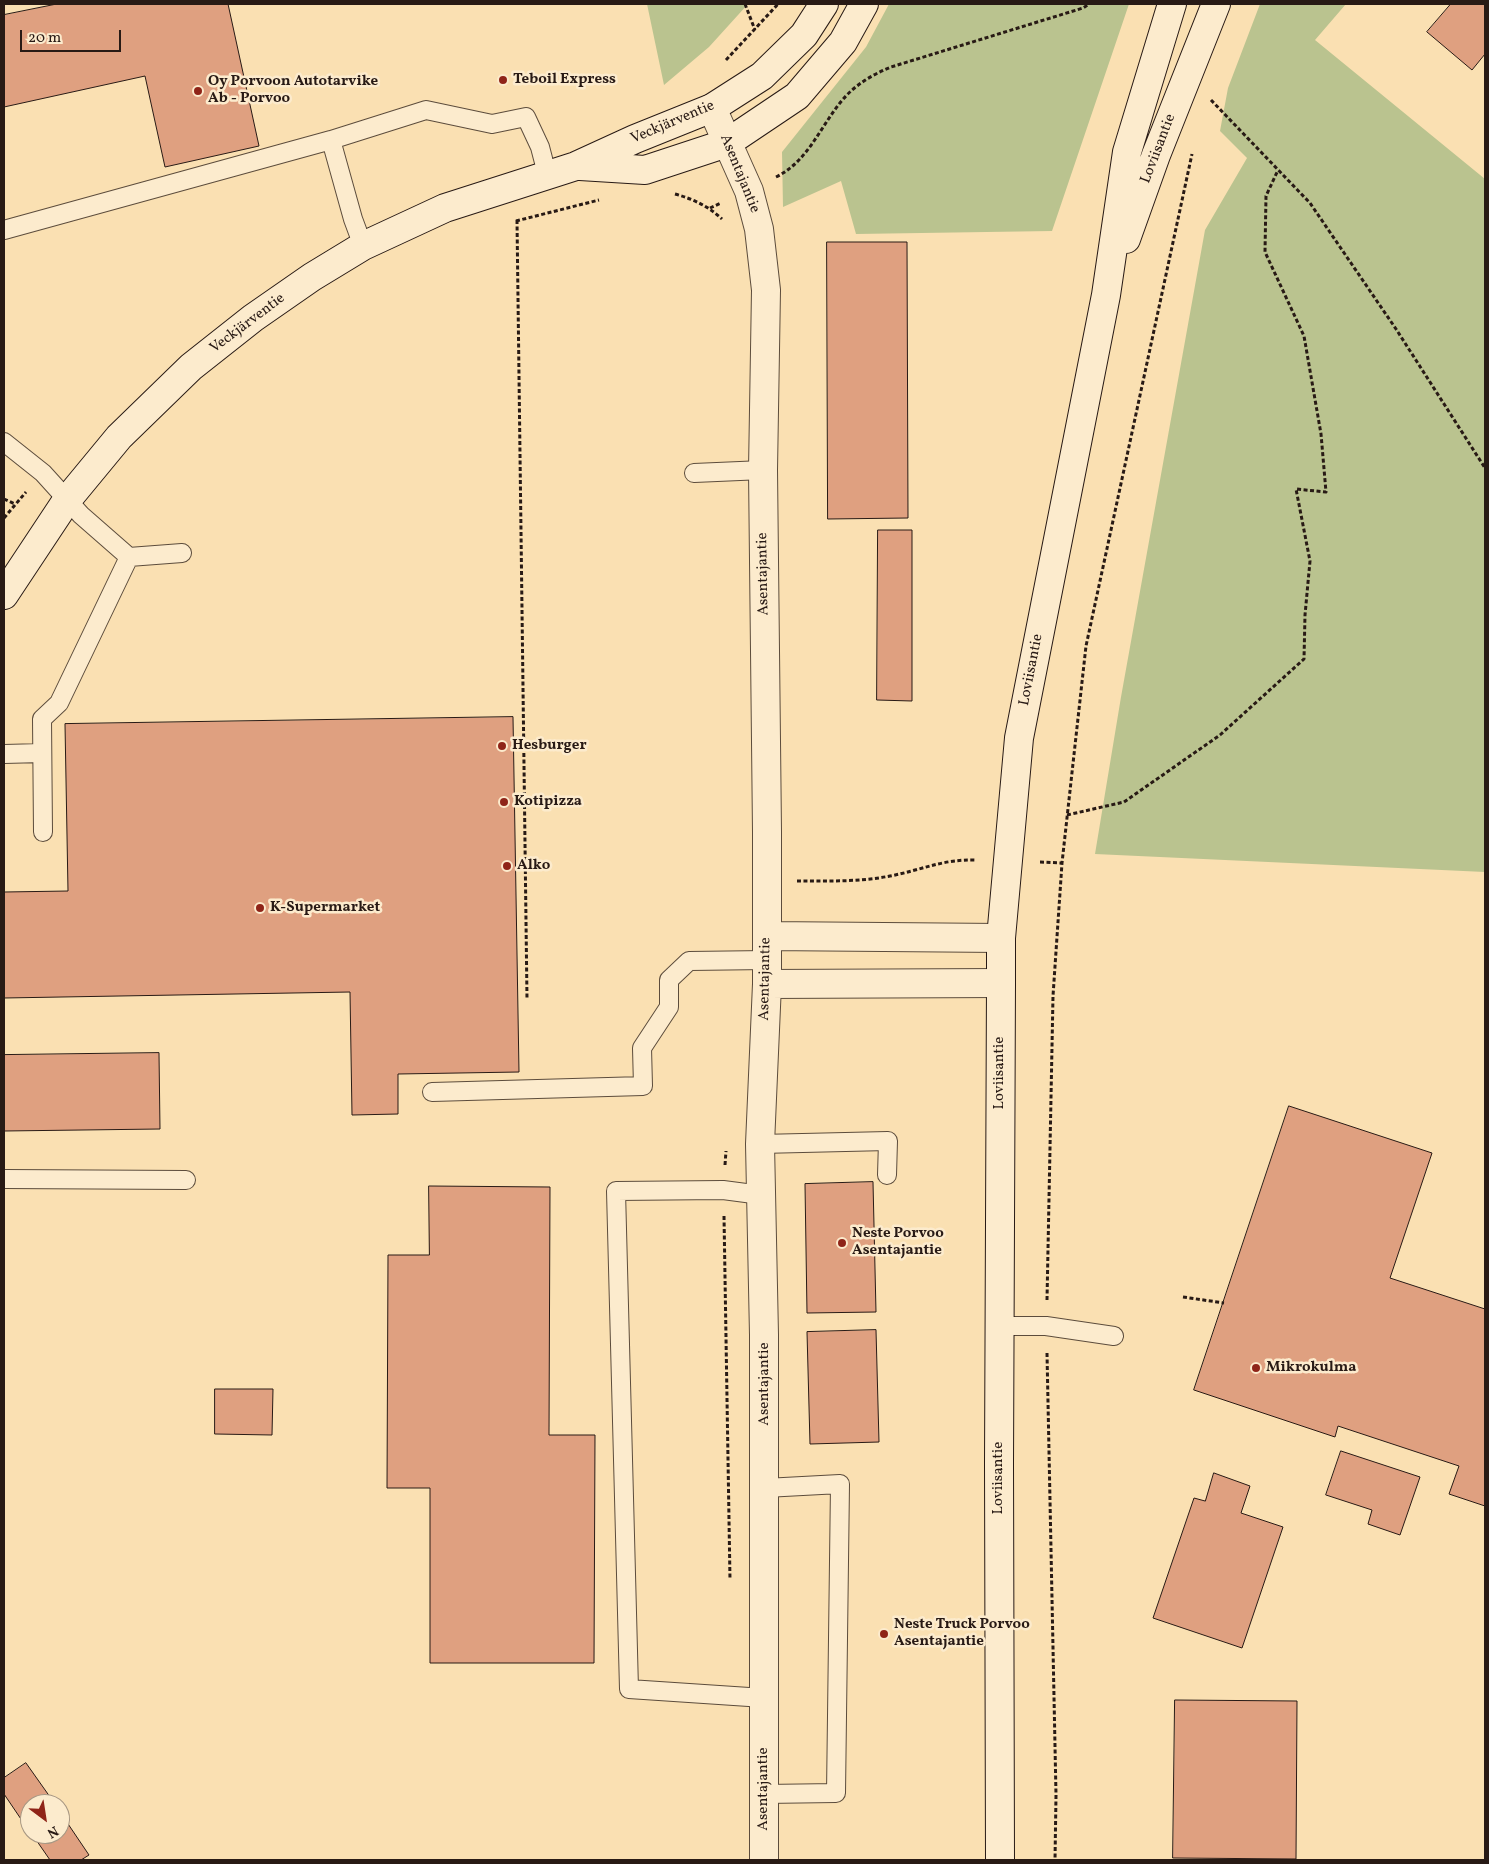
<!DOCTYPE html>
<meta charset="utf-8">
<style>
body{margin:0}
#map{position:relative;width:1489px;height:1864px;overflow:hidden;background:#fae0b2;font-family:Vollkorn,serif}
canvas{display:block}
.frame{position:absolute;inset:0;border:5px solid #281a15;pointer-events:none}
.north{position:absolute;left:20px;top:1794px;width:50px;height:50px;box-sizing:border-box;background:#fcebcd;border:1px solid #a79783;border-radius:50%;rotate:149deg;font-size:14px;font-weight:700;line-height:20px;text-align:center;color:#281a15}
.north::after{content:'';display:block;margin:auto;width:18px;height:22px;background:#8f2418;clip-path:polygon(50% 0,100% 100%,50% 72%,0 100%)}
.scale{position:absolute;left:20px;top:30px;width:101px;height:22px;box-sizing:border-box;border:2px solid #281a15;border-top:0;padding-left:6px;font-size:15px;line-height:18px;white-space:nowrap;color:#281a15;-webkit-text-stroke:4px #fcebcd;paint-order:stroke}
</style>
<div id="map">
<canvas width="1489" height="1864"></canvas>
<div class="frame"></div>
<div class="north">N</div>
<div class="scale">20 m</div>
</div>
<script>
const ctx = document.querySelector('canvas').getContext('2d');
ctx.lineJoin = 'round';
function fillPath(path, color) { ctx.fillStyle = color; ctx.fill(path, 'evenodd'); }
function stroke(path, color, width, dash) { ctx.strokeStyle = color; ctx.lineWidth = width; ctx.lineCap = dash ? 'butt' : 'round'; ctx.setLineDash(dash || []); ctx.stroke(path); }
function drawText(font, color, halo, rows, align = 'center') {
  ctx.font = font + ' Vollkorn,serif'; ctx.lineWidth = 5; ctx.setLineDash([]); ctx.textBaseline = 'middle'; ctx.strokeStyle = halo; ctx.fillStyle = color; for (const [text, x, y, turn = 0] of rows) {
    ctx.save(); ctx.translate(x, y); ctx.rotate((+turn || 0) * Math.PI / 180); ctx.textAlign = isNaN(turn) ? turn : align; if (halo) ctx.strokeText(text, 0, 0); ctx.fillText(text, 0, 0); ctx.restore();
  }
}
fillPath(new Path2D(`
 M647,4H748L709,47L664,85Z
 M889,4H1129L1052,231L856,234L841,181L783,207L782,152L866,47Z
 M1260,4H1346L1315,40L1485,179V872L1095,854L1121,697L1205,230L1247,158L1220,131L1228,88Z`), '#bac38f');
const building = new Path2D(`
 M57,4H228L259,146L165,167L145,76L4,107V15Z
 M1451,4H1485V54L1472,70L1427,32Z
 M827,242H907L908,518L828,519Z
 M878,530H912V701L877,700Z
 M513,717L519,1072L398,1074V1114L352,1115L350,992L4,998V892L68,891L65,724Z
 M159,1053L160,1129L4,1131V1055Z
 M1289,1106L1432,1153L1390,1278L1485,1309V1506L1449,1494L1459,1466L1338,1426L1335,1437L1194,1390Z
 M873,1182L876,1312L807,1313L805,1184Z
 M429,1186L550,1187L549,1435H595L594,1663H430V1488H387L388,1255H429Z
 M876,1330L879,1442L810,1444L807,1332Z
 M215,1389H273L272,1435L215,1434Z
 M1341,1451L1420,1477L1400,1535L1368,1524L1372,1510L1326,1495Z
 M1214,1473L1250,1486L1241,1513L1283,1527L1242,1648L1153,1618L1194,1498L1205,1501Z
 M1175,1700L1297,1701L1296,1859L1173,1858Z
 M26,1763L55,1804H30V1822L25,1825L4,1794V1778Z
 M60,1812L89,1855L81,1860H50L32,1834H60Z`);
fillPath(building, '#dfa080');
stroke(building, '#281a15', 1);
const lane = new Path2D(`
 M4,230L331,140
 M363,246L353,219L331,140L426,110L492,124L526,117L540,147L547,174
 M4,442L43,473L81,515L129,557L182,553
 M694,473L763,470
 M4,754L42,753
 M43,832L42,719L59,703L129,557
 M432,1092L643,1086L642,1048L669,1007V980L689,961L767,960
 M760,1144L888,1141L887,1175
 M4,1179L186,1180
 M761,1195L723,1190L616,1191L629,1689L764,1698
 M1000,1326H1046L1114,1336
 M764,1794L836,1793L840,1484L765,1488`);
const street = new Path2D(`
 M712,108L749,191L759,229L766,290L763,470L767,832V984L760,1144L764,1335V1860
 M767,936L1001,938
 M767,984L1001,983`);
const secondary = new Path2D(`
 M580,166L645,170L727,143L797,96L843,42L864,4
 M1126,239L1156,155L1216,4
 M4,595L67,500L119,437L191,367L253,318L312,277L363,246L445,208L576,166L635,139L712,108L762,76L804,35L824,4
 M1000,1860L999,1463L1001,983V938L1019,738L1106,295L1127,152L1172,4`);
stroke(lane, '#5c4c3c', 20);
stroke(street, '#5c4c3c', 30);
stroke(secondary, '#281a15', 30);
stroke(new Path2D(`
 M745,4L755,30
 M726,60L778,4
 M1211,100L1310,203L1396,329L1485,468
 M776,177C815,158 825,110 857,86C867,78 879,72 891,67L1083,8L1089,4
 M675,194C693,199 708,206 722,219
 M710,208L721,203
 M517,220L527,999
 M516,221L599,200
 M4,499L15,504
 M4,518L26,492
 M1067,815L1124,802L1220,735L1304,659L1305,615L1310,561L1296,489L1326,492L1321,434L1304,336L1265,252L1266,196L1278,170
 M1040,862L1062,863
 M797,881C828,881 860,882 890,876C922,870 942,859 976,860
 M725,1165L726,1151
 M724,1216L730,1580
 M1183,1297L1224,1303
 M1047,1300L1053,996L1062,863L1086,646L1192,154
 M1047,1353L1056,1795L1055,1860`), '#281a15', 3, [4, 2.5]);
stroke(lane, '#fcebcd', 18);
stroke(street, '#fcebcd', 28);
stroke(secondary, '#fcebcd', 28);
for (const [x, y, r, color] of [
 [503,80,5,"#8f2418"],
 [198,91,5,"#8f2418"],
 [502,746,5,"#8f2418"],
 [504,802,5,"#8f2418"],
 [507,866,5,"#8f2418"],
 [260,908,5,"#8f2418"],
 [842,1243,5,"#8f2418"],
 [1256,1368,5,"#8f2418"],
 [884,1634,5,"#8f2418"]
]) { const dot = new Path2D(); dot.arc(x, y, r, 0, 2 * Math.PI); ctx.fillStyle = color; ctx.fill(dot); stroke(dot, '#fcebcd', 2); }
drawText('bold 15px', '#281a15', '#fcebcd', [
 ["Teboil Express",513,80],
 ["Oy Porvoon Autotarvike",208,82],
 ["Ab - Porvoo",208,99],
 ["Hesburger",512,746],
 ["Kotipizza",514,802],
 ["Alko",517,866],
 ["K-Supermarket",270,908],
 ["Neste Porvoo",852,1234],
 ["Asentajantie",852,1251],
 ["Mikrokulma",1266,1368],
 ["Neste Truck Porvoo",894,1625],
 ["Asentajantie",894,1642]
], 'left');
drawText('15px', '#281a15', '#fcebcd', [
 ["Veckjärventie",673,123,-23],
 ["Loviisantie",1159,149,-69],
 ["Asentajantie",739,174,68],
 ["Veckjärventie",248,324,-37],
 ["Asentajantie",764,574,-91],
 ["Loviisantie",1032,670,-79],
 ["Asentajantie",766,979,-89],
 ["Loviisantie",1000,1073,-90],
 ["Asentajantie",765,1384,-90],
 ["Loviisantie",999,1478,-90],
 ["Asentajantie",764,1789,-90]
]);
</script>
